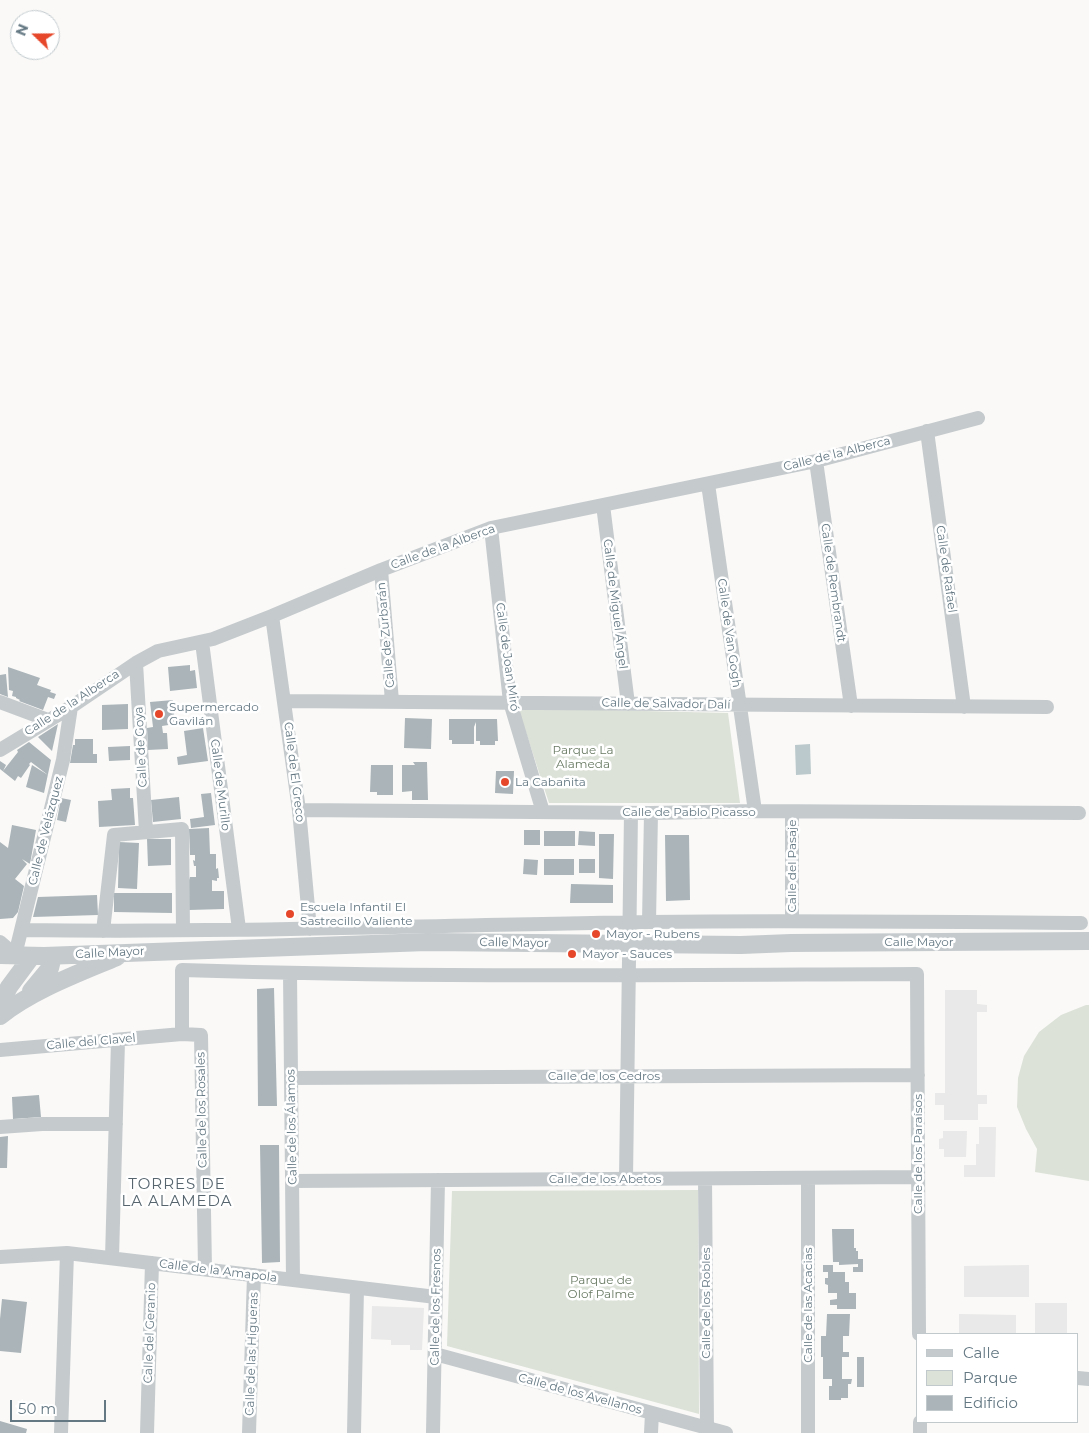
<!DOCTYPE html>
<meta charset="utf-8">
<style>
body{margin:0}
#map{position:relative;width:1089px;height:1433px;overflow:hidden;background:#faf9f7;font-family:Montserrat,sans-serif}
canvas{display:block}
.legend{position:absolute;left:916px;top:1333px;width:162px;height:90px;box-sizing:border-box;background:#fff;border:1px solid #c1c9cd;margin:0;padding:6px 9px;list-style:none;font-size:15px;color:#647883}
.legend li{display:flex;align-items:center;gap:10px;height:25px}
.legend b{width:25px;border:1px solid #c1c9cd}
.north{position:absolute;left:10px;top:10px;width:50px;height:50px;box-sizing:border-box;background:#fff;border:1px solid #c1c9cd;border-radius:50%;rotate:292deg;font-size:14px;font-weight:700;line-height:20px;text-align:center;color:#647883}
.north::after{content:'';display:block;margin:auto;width:18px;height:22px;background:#e6472a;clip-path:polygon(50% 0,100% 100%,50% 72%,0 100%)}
.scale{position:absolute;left:10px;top:1400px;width:96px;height:22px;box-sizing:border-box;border:2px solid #647883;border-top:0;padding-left:6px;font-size:15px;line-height:18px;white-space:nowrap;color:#647883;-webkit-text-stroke:4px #fff;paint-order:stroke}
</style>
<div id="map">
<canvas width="1089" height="1433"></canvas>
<ul class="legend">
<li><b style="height:6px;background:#c5cacd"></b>Calle</li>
<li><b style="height:14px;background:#dce2d8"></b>Parque</li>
<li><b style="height:14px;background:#aab4b9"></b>Edificio</li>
</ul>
<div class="north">N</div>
<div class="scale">50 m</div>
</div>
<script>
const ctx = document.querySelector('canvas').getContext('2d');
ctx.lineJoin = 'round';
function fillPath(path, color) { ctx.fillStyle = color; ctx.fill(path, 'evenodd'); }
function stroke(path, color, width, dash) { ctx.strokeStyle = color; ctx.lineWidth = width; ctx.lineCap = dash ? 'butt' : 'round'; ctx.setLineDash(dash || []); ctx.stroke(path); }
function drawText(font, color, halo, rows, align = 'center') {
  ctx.font = font + ' Montserrat,sans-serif'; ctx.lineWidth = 5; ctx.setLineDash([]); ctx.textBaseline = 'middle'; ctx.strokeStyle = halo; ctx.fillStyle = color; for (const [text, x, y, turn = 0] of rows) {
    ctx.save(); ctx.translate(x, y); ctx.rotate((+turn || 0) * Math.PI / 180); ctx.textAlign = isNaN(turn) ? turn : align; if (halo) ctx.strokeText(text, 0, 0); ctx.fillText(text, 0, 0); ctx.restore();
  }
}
fillPath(new Path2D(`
 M945,990H977V1004L987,1005V1012H977V1095H987V1104H978V1120H944V1105H935V1093H945Z
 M979,1127H996L995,1177H964V1165H976V1144H979Z
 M943,1131H967L966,1157H944V1149H939V1139L943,1138Z
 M1029,1265V1297H964V1266Z
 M1035,1303H1067V1334H1035Z
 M372,1306L424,1308L422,1350H410V1345H391V1340L371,1339Z
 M959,1314L1016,1315V1334H959Z`), '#e8e9e8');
fillPath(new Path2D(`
 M518,708L728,713L740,803H549Z
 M1086,1005H1089V1181L1035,1172L1037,1149L1026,1129L1017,1107L1018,1078L1024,1056L1039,1032L1061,1015Z
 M698,1190L699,1414L447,1346L452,1191Z`), '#dce2d8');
fillPath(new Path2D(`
 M810,744L811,774L796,775L795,745Z`), '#bbc9cc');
fillPath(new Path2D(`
 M190,665V671L195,670L197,688L170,691L168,667Z
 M8,667L40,678L37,685L51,690L50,692L56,694L54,699L48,697L43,710L19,701L20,700L16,698V697L12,696L13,691L9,690Z
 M6,674L8,697L0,694V675Z
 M173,700L175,724L162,726L163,733H167L168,749L148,750L147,728L153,727L150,702Z
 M128,704V729L102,730V705Z
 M405,718L432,719L431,749L404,748Z
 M449,719H497L498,741H495V745H480V741H476V722L474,727V744H452V740H449Z
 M58,724L52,751L38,737Z
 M203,728L208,761L178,765L177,757L187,755L184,731Z
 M75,739H93V754H97V763H70L73,745H75Z
 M29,742L51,760L44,793L26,787L32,765L48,775L31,762L29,764L30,765L21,778L18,776L15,781L0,769V761L6,765L3,771L18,752L17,750Z
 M130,746V760L109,761L108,747Z
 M413,762H427L428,800H412V791L402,792V765H415Z
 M371,765H393V795H377V792H370Z
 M496,771H514L513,794L495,793Z
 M130,788V798H133L135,825L99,827L98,801L112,800L111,789Z
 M211,793L215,825L191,828L190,819L204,817L201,794Z
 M179,797L181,819L153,822L151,800Z
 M61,798L71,800L66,822L57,820Z
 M12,825L36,830L30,864L22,859L27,864L15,879L24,886L18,912L13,918L0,919V842L8,848Z
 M209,828L210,854H216V869L218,868L219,878H217V881L212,880V891H224V909L189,910V880L190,877H196V866H194L193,860L195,861V855H190L189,829Z
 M524,830H540V845H524Z
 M544,831H575V846H544Z
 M579,831L595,832V846L578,845Z
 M599,834H614L613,879L599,878Z
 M665,835H689L690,900L666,901Z
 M147,839H171V865L148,866Z
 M119,842L139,843L137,889L118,888Z
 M524,859L538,860L537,875L523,874Z
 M544,859H574V875H544Z
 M579,859H595V873H579Z
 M571,884L613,885V903H570Z
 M114,893H172V913L114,912Z
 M97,895L98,915L33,917L38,897Z
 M274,988L277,1106H258L257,989Z
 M39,1095L41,1117L13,1119L12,1097Z
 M8,1136L7,1168H0V1137Z
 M260,1145H279L280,1262L262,1263Z
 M832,1229H854V1248H856V1251H858V1259H863V1272H853V1267H858V1264L839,1265V1262H833Z
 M823,1265H833V1272H845V1282H849V1293H856V1309H837V1305H830V1300L837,1299V1293H828V1285L825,1284V1278H828V1272H823Z
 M2,1299L27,1302L21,1353L0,1351V1319Z
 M827,1314H850L849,1336H843V1352H849V1357H842V1379H852L851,1384H848V1398H841V1400H829V1386H832V1379H823V1357H821V1336H826Z
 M857,1357H864V1387H857Z
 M0,1421L27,1429L26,1433H0Z`), '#aab4b9');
stroke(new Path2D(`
 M927,431L964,707
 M816,461L851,706
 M708,484L755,811
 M603,505L628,704
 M491,528L510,702L543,812
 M381,570L392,701
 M272,616L299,810L310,929
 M202,642L239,929
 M136,663L146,832
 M285,701L1047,707
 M0,702L48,720
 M0,750L71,707L136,663L158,651L213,639L272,616L381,570L491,528L816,461L978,418
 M299,810L651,813L755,811L1079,813
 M792,812V921
 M649,922L651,813
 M22,930C231,933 441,925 650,922C793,920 937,922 1081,923
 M103,931L114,835L182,829L183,930
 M0,942L15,955L63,760L71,707
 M290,973L293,1280
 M0,1050L182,1034
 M291,1078L918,1075
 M0,1127L42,1124H116
 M808,1178V1433
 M626,1179L631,813
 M705,1179L707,1428
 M293,1181L918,1177
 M0,1257L67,1253L436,1297
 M112,1258L118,1041
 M205,1269L201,1035L182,1034V970C427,978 672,975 917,974L919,1334
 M435,1354L726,1433
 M1078,1378L1089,1379
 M920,1422V1433
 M61,1433L67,1253
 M147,1433L152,1263
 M249,1433L254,1275
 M354,1433L357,1288
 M433,1433L438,1180
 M651,1433L652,1413`), '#c5cacd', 14);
stroke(new Path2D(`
 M0,955L44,956L427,942L741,945L791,943L1089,941
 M31,991L50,968L53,956
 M0,1004L9,987L32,956
 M0,1016C35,989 77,974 117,957`), '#c5cacd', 18);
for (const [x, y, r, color] of [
 [159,714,5,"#e6472a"],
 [505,782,5,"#e6472a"],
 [290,914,5,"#e6472a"],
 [596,934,5,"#e6472a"],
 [572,954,5,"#e6472a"]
]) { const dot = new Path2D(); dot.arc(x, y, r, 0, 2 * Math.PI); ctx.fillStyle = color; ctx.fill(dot); stroke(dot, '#fff', 2); }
drawText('12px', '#647883', '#fff', [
 ["Calle de la Alberca",837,454,-14],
 ["Calle de la Alberca",443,547,-20],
 ["Calle de Rafael",946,569,82],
 ["Calle de Rembrandt",833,583,82],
 ["Calle de Miguel Ángel",615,604,83],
 ["Calle de Van Gogh",729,633,82],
 ["Calle de Zurbarán",386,635,-95],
 ["Calle de Joan Miró",507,657,82],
 ["Calle de la Alberca",72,703,-33],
 ["Calle de Salvador Dalí",666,704,1],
 ["Calle de Goya",141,747,-93],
 ["Calle de El Greco",294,772,83],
 ["Calle de Murillo",220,785,83],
 ["Calle de Pablo Picasso",689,812],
 ["Calle de Velázquez",46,831,-76],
 ["Calle del Pasaje",792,866,-90],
 ["Calle Mayor",919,942],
 ["Calle Mayor",514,943,1],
 ["Calle Mayor",110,953,-3],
 ["Calle del Clavel",91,1042,-5],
 ["Calle de los Cedros",604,1076],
 ["Calle de los Rosales",202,1110,-91],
 ["Calle de los Álamos",292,1127,-91],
 ["Calle de los Paraísos",918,1154,-90],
 ["Calle de los Abetos",605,1179],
 ["Calle de la Amapola",218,1271,7],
 ["Calle de los Robles",706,1303,-90],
 ["Calle de las Acacias",808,1305,-90],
 ["Calle de los Fresnos",436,1307,-89],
 ["Calle del Geranio",150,1333,-88],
 ["Calle de las Higueras",252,1354,-88],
 ["Calle de los Avellanos",580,1394,15]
]);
drawText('12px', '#647883', '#fff', [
 ["Supermercado",169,707],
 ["Gavilán",169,721],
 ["La Cabañita",515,782],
 ["Escuela Infantil El",300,907],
 ["Sastrecillo Valiente",300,921],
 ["Mayor - Rubens",606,934],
 ["Mayor - Sauces",582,954]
], 'left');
drawText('12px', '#697a63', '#fff', [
 ["Parque La",583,750],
 ["Alameda",583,764],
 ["Parque de",601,1280],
 ["Olof Palme",601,1294]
]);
ctx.letterSpacing = '1px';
drawText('15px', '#56656e', '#fff', [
 ["TORRES DE",177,1185],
 ["LA ALAMEDA",177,1202]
]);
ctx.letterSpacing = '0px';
</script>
